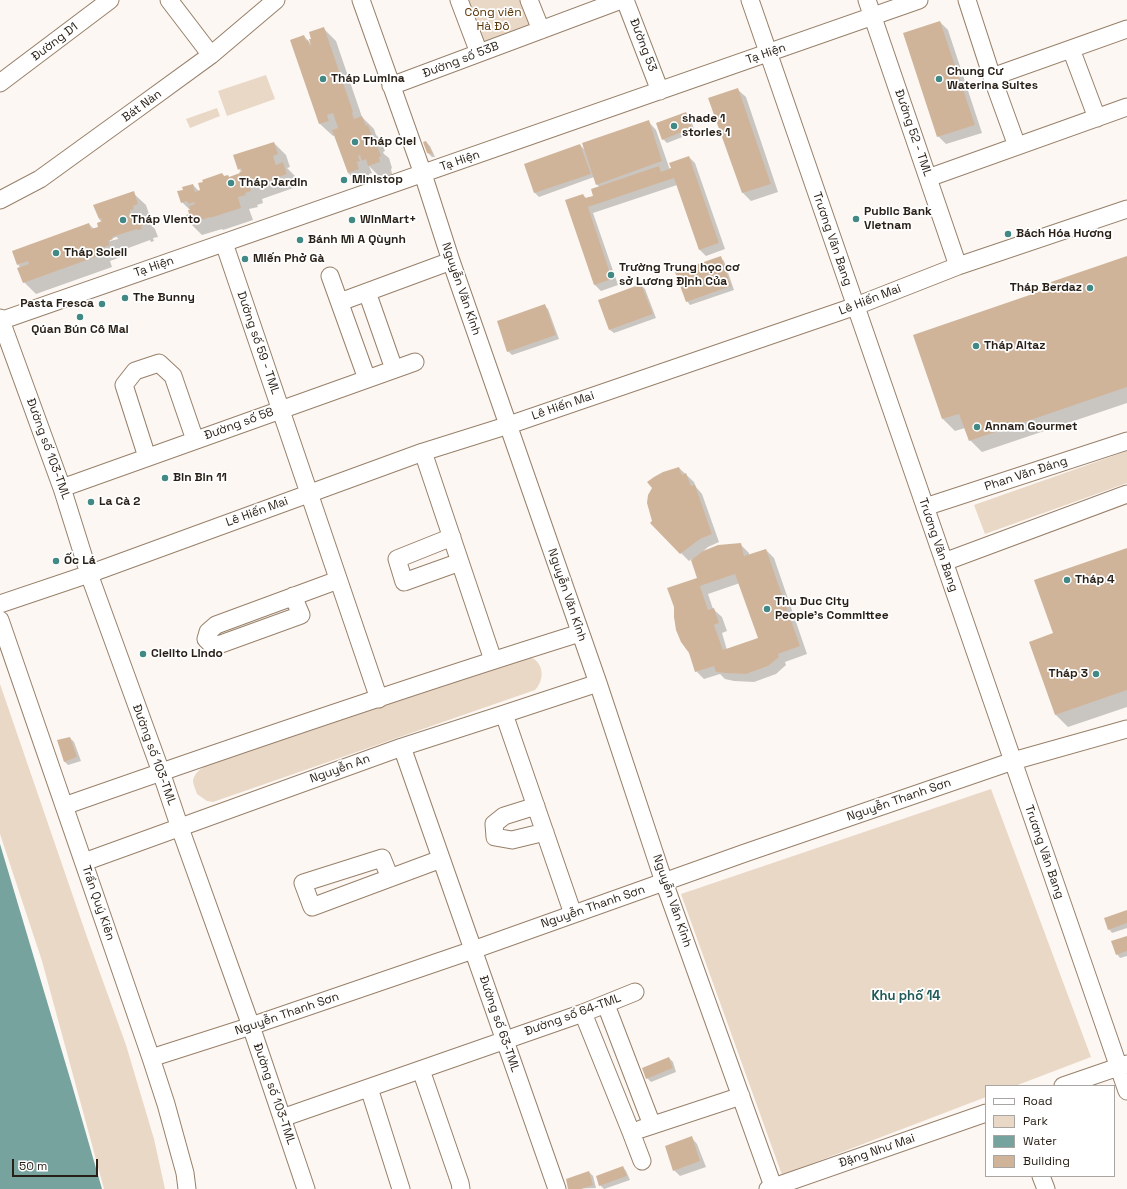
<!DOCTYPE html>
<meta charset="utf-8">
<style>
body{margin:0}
#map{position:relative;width:1127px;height:1189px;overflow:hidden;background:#fcf7f2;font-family:"Space Grotesk",sans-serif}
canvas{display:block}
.legend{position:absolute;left:985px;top:1085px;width:130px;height:92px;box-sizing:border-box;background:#fff;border:1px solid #a9a5a2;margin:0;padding:5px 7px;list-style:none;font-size:12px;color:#281f16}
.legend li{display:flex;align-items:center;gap:8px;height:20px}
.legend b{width:20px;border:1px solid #a9a5a2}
.scale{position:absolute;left:12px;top:1159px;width:86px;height:18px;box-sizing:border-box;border:2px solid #281f16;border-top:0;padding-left:5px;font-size:12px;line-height:14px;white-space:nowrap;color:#281f16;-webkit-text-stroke:3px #fff;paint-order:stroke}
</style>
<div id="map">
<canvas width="1127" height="1189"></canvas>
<ul class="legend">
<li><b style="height:5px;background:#fff"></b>Road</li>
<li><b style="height:11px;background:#ead8c7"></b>Park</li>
<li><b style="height:11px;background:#77a39f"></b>Water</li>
<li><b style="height:11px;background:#d0b49a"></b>Building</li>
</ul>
<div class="scale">50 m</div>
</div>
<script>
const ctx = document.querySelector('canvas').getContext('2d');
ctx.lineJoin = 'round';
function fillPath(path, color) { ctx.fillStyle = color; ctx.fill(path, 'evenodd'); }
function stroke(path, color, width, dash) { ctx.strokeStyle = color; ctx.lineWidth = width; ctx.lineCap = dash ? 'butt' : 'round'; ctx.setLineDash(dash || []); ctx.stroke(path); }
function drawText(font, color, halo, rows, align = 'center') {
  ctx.font = font + ' "Space Grotesk",sans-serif'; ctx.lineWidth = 3.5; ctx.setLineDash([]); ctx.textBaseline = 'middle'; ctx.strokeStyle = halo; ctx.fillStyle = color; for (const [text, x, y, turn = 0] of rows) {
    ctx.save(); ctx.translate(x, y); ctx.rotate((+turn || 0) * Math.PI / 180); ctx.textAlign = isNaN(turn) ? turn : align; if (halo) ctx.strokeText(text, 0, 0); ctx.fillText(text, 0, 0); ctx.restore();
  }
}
fillPath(new Path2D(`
 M466,0H524L531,26L484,42L479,40Z
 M266,75L275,99L227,116L218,91Z
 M217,108L220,116L190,128L186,119Z
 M1127,451V483L985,534L974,505Z
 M522,655C526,656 531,657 534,659C545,667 543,682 535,690L213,802L207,801L197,794C196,790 193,784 193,781C194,771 205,766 212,763Z
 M0,684L87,937L126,1045L154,1139L165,1189H104L42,961L0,834Z
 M991,789L1091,1057L1015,1086H986V1097L782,1175L681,894Z`), '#ead8c7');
fillPath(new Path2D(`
 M0,844L72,1085L102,1189H0Z`), '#77a39f');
fillPath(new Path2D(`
 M940,22L948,30L982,133L946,144L938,136Z
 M323,28L336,41L362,117L374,129L376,135L380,139L385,151L383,152L384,154L389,158L392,168L391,169L392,174L381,178L369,166L372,173L369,174L371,181L361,185L348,173L335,135L333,136L320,124L291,40L304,36L312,45Z
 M737,89L746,97L778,192L751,201L743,193Z
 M686,113L690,117L695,132L667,143L663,139Z
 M648,121L656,130L670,170L689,157L695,163L725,249L706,256L700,250L677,185L593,213L618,285L601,291L595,285L583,195L587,199L594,196L599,187L597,184L594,177L539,197L535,193L525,164L580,145L586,151Z
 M426,142L430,146L435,157H432L428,153Z
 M274,143L286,155L290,167L287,168L295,176L299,186L262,199L263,203L257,205L258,207L249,209L253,220L223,230L222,229L202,235L190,223L191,211L182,202L184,190L193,185L199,191L222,174L225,177L228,176L230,178L241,174L242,172L239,169Z
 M133,193L146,205L150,217L145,218L146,220L155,229L158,237L153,238L154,241L151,242L150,240L123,250L124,252L120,253L121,257L110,261L112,267L36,294L24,282L21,268L18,265L89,224L94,229L99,228L102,222L99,219ZM117,237L118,239L110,241V239Z
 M720,257L724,261L734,290L690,305L687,301Z
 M1127,257V403L982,452L970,440L965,428L955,431L943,419L914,336L1055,288Z
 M641,285L645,289L656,318L614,333L610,330Z
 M545,306L548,309L559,339L512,355L508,351Z
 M679,468L694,482L696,487L702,494L719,542L708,547L701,553L740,544L749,553V555L766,550L774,558L807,654L785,662L786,665L776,674L754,682L734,681L725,679L720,674L704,679L696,671L698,579L692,559L689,561L651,523ZM740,583L759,639L727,650L722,633L727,631L722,617L713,609L708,594Z
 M1127,549V707L1068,727L1056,715L1030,642L1054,634Z
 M70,738L74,742L81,761L68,765L64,761Z
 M1127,911V928L1112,933L1109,929Z
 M1127,937V956L1120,958L1117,954Z
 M669,1058L673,1062L676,1072L651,1082L647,1078Z
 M692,1138L697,1144L706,1167L680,1176L674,1170Z
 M623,1167L626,1171L630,1180L604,1189L600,1185Z
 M589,1172L593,1176L596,1188L569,1189Z`), '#0003');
fillPath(new Path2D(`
 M940,21L975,125L937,137L903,33Z
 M324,27L353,112L352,113L354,119L362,116L366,126L368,125L373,139H372L374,146L377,145L381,156L379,157L380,162L368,166L366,159L362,161L360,155L358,156L360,161L357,162L359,169L348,173L332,130L338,128L333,113L327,115L329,121L319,124L290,40L304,35L306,41L308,40L310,46L311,45L309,39H311L309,32Z
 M738,88L771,184L742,193L708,98Z
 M686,112L692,128L662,140L656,123Z
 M649,120L662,161L596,185L582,143Z
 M426,141L433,154L427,153L423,142Z
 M274,142L278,154L273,156L276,165L283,162L287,174L250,187L251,191L245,193L246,195L238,197L241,208L210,218V217L189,224L186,215L189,214L188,210H190L189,206L195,204L194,202L189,204L187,201L181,203L177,191L183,190L182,187L193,184L195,192L200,190L198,183L203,182L202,180L222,173L224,176L228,175L229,177L240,173L239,172L242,171L241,168L238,170L233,155Z
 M580,144L591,174L534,193L524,164Z
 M689,156L719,243L699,250L674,178L588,207L612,279L594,285L565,200L583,194L585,198L593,196L591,189L659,166L661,172L671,168L669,163Z
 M134,191L138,204L133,206L134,209L130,210L131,216L136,214L137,218L143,216L146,224L141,226L142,229L138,230L137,229L112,237L113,239L108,241L110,245L99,249L101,255L23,283L17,268L29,264L28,261L17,265L12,251L89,223L91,229L98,227L97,223L102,221L101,218L99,219L93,205Z
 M721,256L731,286L686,302L675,272Z
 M1127,256V387L969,441L959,414L942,419L913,335L1053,287L1051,282Z
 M641,284L653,314L609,330L598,300Z
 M545,304L556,335L507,352L497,321Z
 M679,467L682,475L686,473L691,486L695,485L712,534L700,539L680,554L650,523L652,521L647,503L648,495L652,488L647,482L654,477L663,472Z
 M741,543L744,556L766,549L800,646L778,654L779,657L768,666L746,674L725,673L716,672L714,666L695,672L689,653L681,642L676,630L674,617V607L667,588L697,578L691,560L703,551L718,545ZM735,574L758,638L723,650L714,625L719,623L714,608L708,610L700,586Z
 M1127,548V690L1055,715L1029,642L1053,633L1034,580Z
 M70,737L77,757L64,762L57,740Z
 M1127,910V923L1108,930L1104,918Z
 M1127,936V951L1116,955L1111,941Z
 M669,1057L673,1068L646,1079L642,1068Z
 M692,1136L700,1161L673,1171L665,1146Z
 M623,1166L627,1176L599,1186L596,1176Z
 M589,1171L593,1185L581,1189H568L566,1179Z`), '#d0b49a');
const minor = new Path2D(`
 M169,0L211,55
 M361,0L423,174L451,261L598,683L664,882L774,1189
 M459,0L479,53
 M529,0L541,30
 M625,0L660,91
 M750,0L1127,1091
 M867,0L958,266
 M967,0L992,77L1017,146
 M1071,49L1097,118
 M992,77L1127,29
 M0,83L110,0
 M391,86L621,0
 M928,178L1127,107
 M0,200L40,179L134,111L211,55L276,0
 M224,243L379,699
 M330,276L367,379
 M367,292L394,369
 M340,302L451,261
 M0,318L62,488L89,574L161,772L180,828L251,1026L306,1189
 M0,321L919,0
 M423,452L493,660
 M147,457L124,385L135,371L159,363L173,376L195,440
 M62,488L415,362
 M925,507L1127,441
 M452,537L397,559L404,582L460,562
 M944,562L1127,494
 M293,596L301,615L221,644L212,645L206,639L208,632L216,625L338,580
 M0,604L89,574L423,452L509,425L856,306L958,266L1127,209
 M0,620L151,1058L166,1104L185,1173L187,1189
 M504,714L573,914
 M402,747L557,1189
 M64,806C235,746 407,687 580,633
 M536,806L504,816L494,824L495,837L512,840L545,832
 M84,862L402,747L504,714L598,683
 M390,878L382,858L303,883L312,907L441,859
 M606,1005L652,1125
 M583,1013L631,1132L642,1161
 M151,1058L251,1026L473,950L745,853L1013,761L1127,729
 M421,1070L460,1183L461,1189
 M1063,1086L1127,1064
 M369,1088L401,1189
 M282,1118L583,1013L635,992
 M641,1129L741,1096
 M1041,1176L1046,1189
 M768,1189L986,1113`);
stroke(minor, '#98806a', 19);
stroke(minor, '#fff', 17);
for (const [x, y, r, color] of [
 [323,79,4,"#418985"],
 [939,79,4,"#418985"],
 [674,126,4,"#418985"],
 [355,142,4,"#418985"],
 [344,180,4,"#418985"],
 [231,183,4,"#418985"],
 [856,219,4,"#418985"],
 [123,220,4,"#418985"],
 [352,220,4,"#418985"],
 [1008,234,4,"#418985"],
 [300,240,4,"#418985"],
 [56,253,4,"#418985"],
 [245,259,4,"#418985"],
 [611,275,4,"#418985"],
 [1090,288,4,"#418985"],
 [125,298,4,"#418985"],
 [102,304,4,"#418985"],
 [80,317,4,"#418985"],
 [976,346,4,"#418985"],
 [977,427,4,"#418985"],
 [165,478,4,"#418985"],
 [91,502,4,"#418985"],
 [56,561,4,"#418985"],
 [1067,580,4,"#418985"],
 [767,609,4,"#418985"],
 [143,654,4,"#418985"],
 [1096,674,4,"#418985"]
]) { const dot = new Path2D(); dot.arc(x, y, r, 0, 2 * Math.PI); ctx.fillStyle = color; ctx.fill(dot); stroke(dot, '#fff', 1.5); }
drawText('12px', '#5a3506', '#fff', [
 ["Công viên",493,13],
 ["Hà Đô",493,27]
]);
drawText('12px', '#281f16', '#fff', [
 ["Đường D1",55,42,-37],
 ["Đường 53",643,45,69],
 ["Tạ Hiện",766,54,-19],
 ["Đường số 53B",461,60,-21],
 ["Bát Nàn",142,106,-36],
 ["Đường 52 - TML",913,133,71],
 ["Tạ Hiện",460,161,-19],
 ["Trương Văn Bang",832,239,71],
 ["Tạ Hiện",154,267,-19],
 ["Nguyễn Văn Kỉnh",461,289,71],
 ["Lê Hiến Mai",870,300,-21],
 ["Dường số 59 - TML",258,343,71],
 ["Lê Hiến Mai",563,406,-19],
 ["Đường số 58",239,424,-20],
 ["Đường số 103-TML",48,449,70],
 ["Phan Văn Đáng",1026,474,-18],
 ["Lê Hiến Mai",257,512,-20],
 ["Trương Văn Bang",938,545,71],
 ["Nguyễn Văn Kỉnh",567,595,71],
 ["Đường số 103-TML",154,755,70],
 ["Nguyễn An",340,769,-20],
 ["Nguyễn Thanh Sơn",899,800,-19],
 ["Trương Văn Bang",1044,852,71],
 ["Nguyễn Văn Kỉnh",672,901,71],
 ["Trần Quý Kiên",98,903,71],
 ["Nguyễn Thanh Sơn",593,907,-19],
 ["Nguyễn Thanh Sơn",287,1014,-19],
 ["Đường số 64-TML",573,1015,-20],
 ["Đường số 63-TML",499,1024,71],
 ["Đường số 103-TML",274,1094,71],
 ["Đặng Như Mai",877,1151,-19]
]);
drawText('bold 12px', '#281f16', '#fff', [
 ["Chung Cư",947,72],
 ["Waterina Suites",947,86],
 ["Tháp Lumina",331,79],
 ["shade 1",682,119],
 ["stories 1",682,133],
 ["Tháp Ciel",363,142],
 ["Ministop",352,180],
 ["Tháp Jardin",239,183],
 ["Public Bank",864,212],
 ["Vietnam",864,226],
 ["Tháp Viento",131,220],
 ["WinMart+",360,220],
 ["Bách Hóa Hương",1016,234],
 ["Bánh Mì A Qùynh",308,240],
 ["Tháp Soleil",64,253],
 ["Miến Phở Gà",253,259],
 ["Trường Trung học cơ",619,268],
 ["sở Lương Định Của",619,282],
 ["Tháp Berdaz",1082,288,"right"],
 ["The Bunny",133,298],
 ["Pasta Fresca",94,304,"right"],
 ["Qúan Bún Cô Mai",80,330,"center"],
 ["Tháp Altaz",984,346],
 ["Annam Gourmet",985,427],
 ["Bin Bin 11",173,478],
 ["La Cà 2",99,502],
 ["Ốc Lá",64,561],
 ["Tháp 4",1075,580],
 ["Thu Duc City",775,602],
 ["People's Committee",775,616],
 ["Cielito Lindo",151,654],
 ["Tháp 3",1088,674,"right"]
], 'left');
drawText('bold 13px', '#215b58', '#fff', [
 ["Khu phố 14",906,996]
]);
</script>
